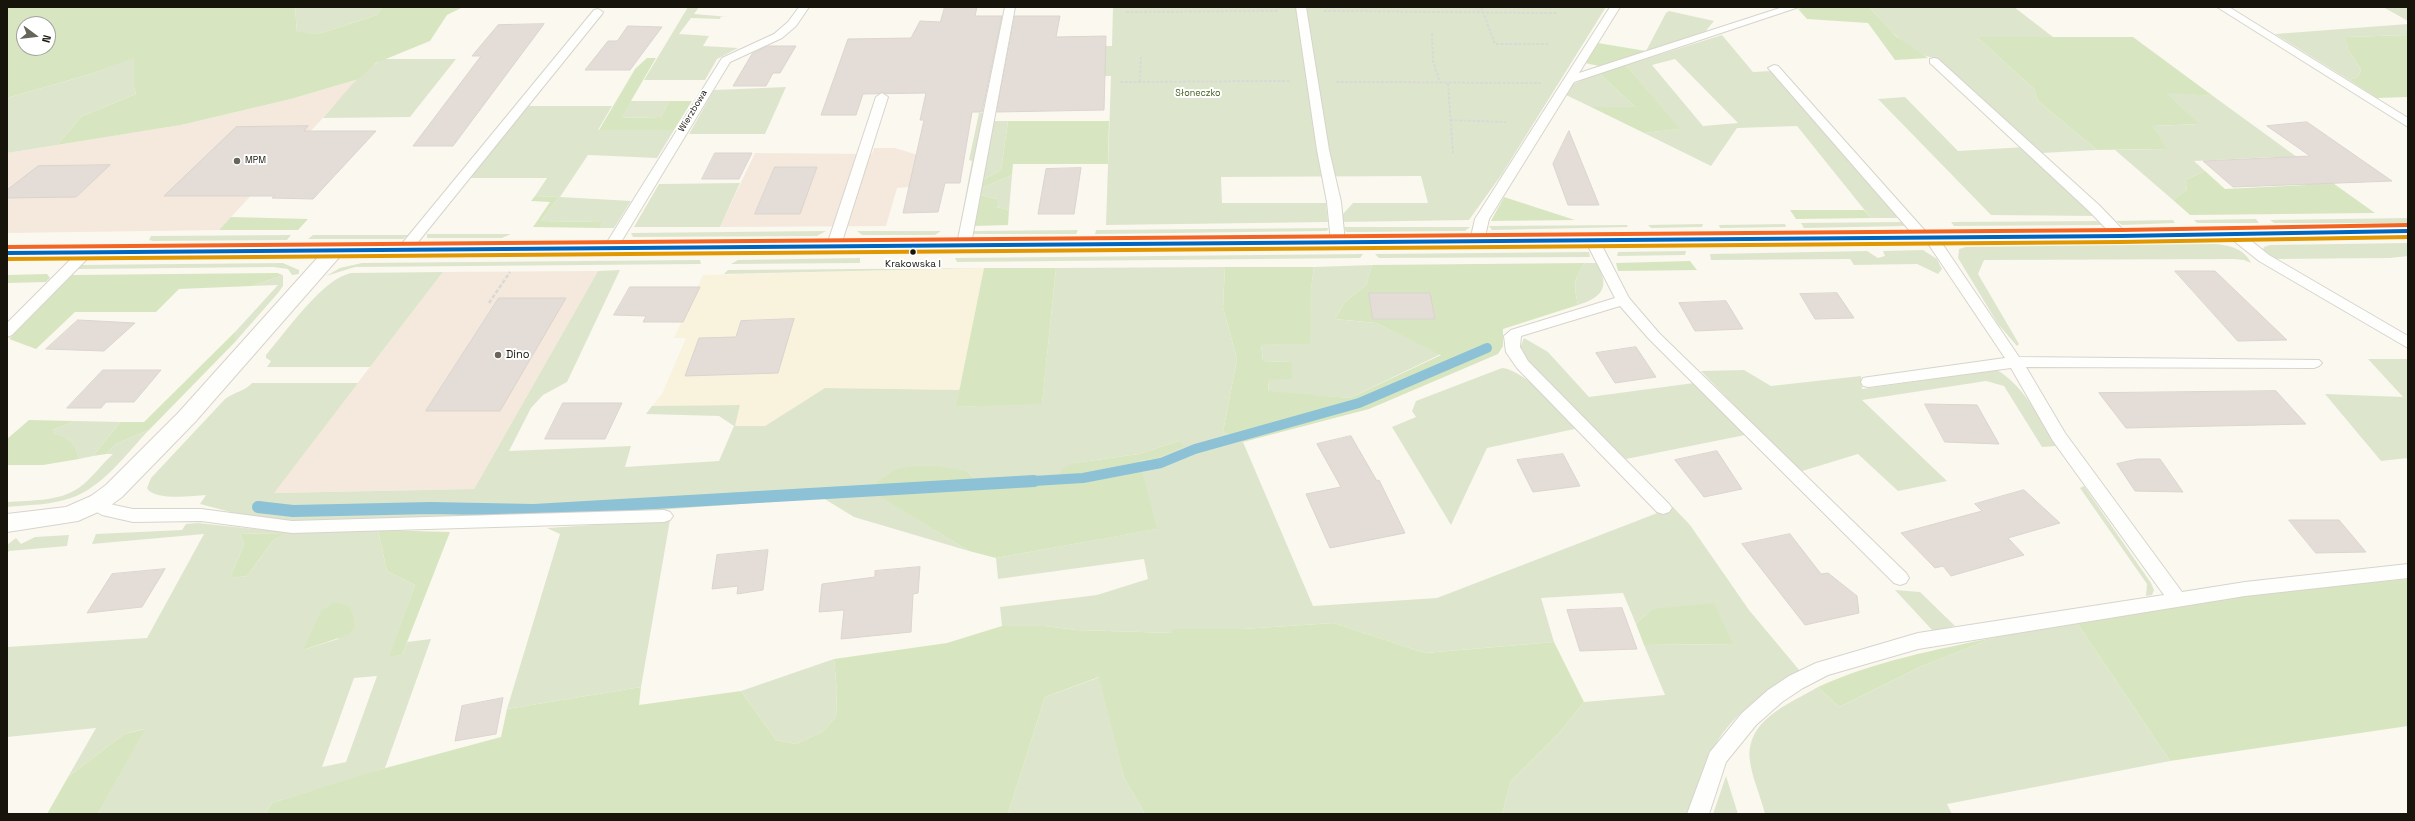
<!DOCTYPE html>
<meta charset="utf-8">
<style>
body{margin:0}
#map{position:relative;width:2415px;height:821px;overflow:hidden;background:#fbf8f0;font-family:"Space Grotesk",sans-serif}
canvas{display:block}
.frame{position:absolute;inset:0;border:8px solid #16140b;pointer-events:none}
.north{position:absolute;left:16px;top:16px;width:40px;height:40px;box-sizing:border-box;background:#fff;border:1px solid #a2a19d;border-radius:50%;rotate:105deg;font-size:11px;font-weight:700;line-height:16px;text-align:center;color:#16140b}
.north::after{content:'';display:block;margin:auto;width:14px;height:18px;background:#66645b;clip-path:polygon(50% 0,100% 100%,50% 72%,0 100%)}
</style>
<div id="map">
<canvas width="2415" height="821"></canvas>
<div class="frame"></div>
<div class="north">N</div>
</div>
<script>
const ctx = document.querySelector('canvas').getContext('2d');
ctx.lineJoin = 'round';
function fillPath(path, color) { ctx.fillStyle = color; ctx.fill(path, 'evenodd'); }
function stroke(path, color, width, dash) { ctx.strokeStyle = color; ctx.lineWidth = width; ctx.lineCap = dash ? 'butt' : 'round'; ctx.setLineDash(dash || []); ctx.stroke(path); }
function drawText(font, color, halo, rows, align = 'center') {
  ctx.font = font + ' "Space Grotesk",sans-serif'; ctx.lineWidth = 4; ctx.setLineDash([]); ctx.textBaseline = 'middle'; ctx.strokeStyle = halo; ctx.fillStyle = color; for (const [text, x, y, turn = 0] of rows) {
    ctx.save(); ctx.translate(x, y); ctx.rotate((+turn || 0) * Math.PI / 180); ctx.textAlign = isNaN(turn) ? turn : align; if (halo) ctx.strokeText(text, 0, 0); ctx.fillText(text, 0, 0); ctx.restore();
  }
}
fillPath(new Path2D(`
 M359,79L219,230L7,233V153L181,125L291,99Z
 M874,148H895L918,155L910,187L897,188L886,226L720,227L755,153L872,154Z
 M598,271L474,489L273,493L443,272Z`), '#f4e9dc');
fillPath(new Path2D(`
 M984,268L960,390L825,388L765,426H735L740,405L652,406L662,394L686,338H674L703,275Z`), '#f9f2dd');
fillPath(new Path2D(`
 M295,7H382L377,15L318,34L297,33Z
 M688,7H699L694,14L729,17L721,16L720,19L691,18L679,34L709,36L703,46L738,48L717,59L705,80H644Z
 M1113,7H1606L1502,174L1469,220L1340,222L1343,214L1353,203H1428L1421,176L1221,177L1222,203H1326L1328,222L1106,225L1111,76H1056L1050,46H1112Z
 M1869,7H2014L2053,37H1977L2034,89L2038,101L2097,150L2042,153L1937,58C1912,58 1885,24 1869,7Z
 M2383,7H2408V21Z
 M1669,11L1714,21L1704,33L1646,51L1666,13Z
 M2408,24V35L2347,37L2348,49L2361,70L2358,77L2349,80L2275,34Z
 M1722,35L1753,72L1771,71L1898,218H1871L1797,126L1737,128L1711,166L1644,133L1679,129L1626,65ZM1675,59L1738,123L1703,126L1652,65Z
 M135,57L134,87L136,94L82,116L57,145L7,153V98L91,74Z
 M384,59H456L410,117L323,118C341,99 360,70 384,59Z
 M1599,73L1635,107H1591L1566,95L1571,85Z
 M786,87L765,134H689L714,90Z
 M2166,92L2213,96L2323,176L2293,174L2274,157L2194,161L2205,171L2185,180L2187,189L2173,200L2115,150L2166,149L2153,126L2198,124Z
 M1905,97L1958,151L2025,147L2096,216L1991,215L1878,99Z
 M630,101H669L661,117L620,118Z
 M527,106H612L598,130H674L657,158L588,155L560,197L631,201L614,228H600L601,222L541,221L559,197L535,196L547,178H470Z
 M979,113H984L964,217L960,226L972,161L969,160Z
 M993,121H1008L1001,170L981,181Z
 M1012,175L1009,210L997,207V199L980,195V189Z
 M740,183L720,227H634L659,184Z
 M2408,218V223H2274L2270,220Z
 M2256,219L2259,223H2197L2194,220Z
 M2173,220L2175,223L2122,225L2116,221Z
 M2100,221L2103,225L1954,226L1951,222Z
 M1903,222L1904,226L1804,228L1801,223Z
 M1703,224L1702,227L1651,228L1648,225Z
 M1785,224L1786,227L1720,228L1719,225Z
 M1627,225L1628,227L1492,230L1489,226Z
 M1344,227H1470L1465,231L1346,232Z
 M1329,228L1327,231L1095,234L1096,230Z
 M1078,230L1076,234H973L974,231Z
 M826,231L817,236L633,237L631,233Z
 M857,231H941L935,235H862Z
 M427,234H511L502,238H427Z
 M291,235L287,240L153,241L149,240L151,236Z
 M313,235H409L403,239H308Z
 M2408,243V256L2390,258L2273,259L2263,250L2264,247L2270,245Z
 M2215,244C2229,245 2245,249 2251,263L2244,260L2234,259L1984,260L1978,274L2019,344L2017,346L1998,324L1958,258L1959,249L1966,247Z
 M1923,250L1937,259L1942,269L1938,274L1917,264L1854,265L1850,259L1711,260L1710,254L1867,251L1878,258L1885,256L1883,251Z
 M1686,251L1685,255L1617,256L1618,252Z
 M1589,252L1590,257L1379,258L1375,254Z
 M1363,254L1360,258L957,262L955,258Z
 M860,258V263L731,264L738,260Z
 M700,260L701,264L355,267L326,276L340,268L362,263Z
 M283,263L299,270V274L292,275L288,269L273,267L78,269L81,265Z
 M1585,263H1597C1610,287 1603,297 1578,305C1574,285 1573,280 1585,263Z
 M1372,265L1366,285L1344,303L1335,319L1376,323L1441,354L1350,398L1268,392L1269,380L1291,362L1263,361L1261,345L1309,343L1311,289L1314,267Z
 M1225,267L1223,307L1237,359L1223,432L1243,442L1313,606L1437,598L1673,507L1690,525L1749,610L1800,671C1768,691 1734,712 1715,745C1702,766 1697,791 1691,814H1502L1511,781L1560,732L1584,702L1665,695L1644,645L1732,644L1652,609L1636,624L1623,593L1541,598L1554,642L1425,653L1334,623L1242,629H1172L1173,633L1076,630L1045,626H1002L1000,607L1097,595L1148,579L1144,559L998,579L996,558L1156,529L1140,461L1154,459L1179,441L1139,454L1074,463L1059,484L984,488L967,471L880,496L969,551L854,517L823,498L576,516L297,522L254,518L200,504L206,495C193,496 153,501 147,488L151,478L225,399C234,392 245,391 252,383H358L274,493L474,489L598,271L620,270L567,382L543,395L531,408L509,451L631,446L625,467L719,461L734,426L719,416L646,414L652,406L740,405L735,426H765L825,388L960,390L957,407L1042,403L1056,268Z
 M984,268L724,274L728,270Z
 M443,272L370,367H267L271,361L266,358V355C286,332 322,279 351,273Z
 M283,275V286L278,293L235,342V332L278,285L252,286Z
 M1524,338L1548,352L1589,397L1694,383L1745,435L1626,459L1532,368L1520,348Z
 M2368,359H2408V458L2381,461L2325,394L2403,397Z
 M1502,368C1525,370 1562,412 1579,428L1487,448L1451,525L1392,427L1416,417L1412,411L1416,401Z
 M1744,370L1771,386L1861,376L1862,389L1997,370C2025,387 2040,419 2057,446L2042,447L2004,386L1986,381L1862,400L1947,481L1898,491L1858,454L1799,472L1701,371Z
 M75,421L120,422L93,456L79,459C75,443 68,438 53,433V430Z
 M149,430C126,454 103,487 71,498C51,505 28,505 7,507V502C30,500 60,502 80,487C92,478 102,464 113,454H106L116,444Z
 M2084,486L2151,583L2154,590L2152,595L2146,596L2147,584L2080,488Z
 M670,520L641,687L507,709L560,534L547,528Z
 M198,523L264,530H378L387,571L415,585L390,656L402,655L407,642L431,639L385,768L272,803L265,814H98L144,729L124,734L68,777L96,728L7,737V647L147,638L204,534L92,544L96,534L182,530L186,524ZM282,533L272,542L247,576L230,578L244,544L240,534ZM353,615L338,639L303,650ZM377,676L346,762L322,767L354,678Z
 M69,535L67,546L9,551L7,555V545L16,538L21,544L35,537Z
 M1895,590L1920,592L1955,626L1933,631Z
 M2077,623L2170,761L1947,804L1952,814H1765C1761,797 1752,778 1750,761C1745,720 1789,704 1818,687L1839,707L1922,666L1996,637Z
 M834,659L837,692L836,717L822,732L796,744L776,740L741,691Z
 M1100,677L1124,778L1145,814H1008L1045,697Z
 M1726,776L1738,814H1713Z`), '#dde6cc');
fillPath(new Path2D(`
 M7,7H295L297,32L318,34L377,15L382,7H463L447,15L430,41L376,63L359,79L291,99L181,125L57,145L82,116L136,94L134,87V58L91,74L7,98ZM24,24H48V48H24Z
 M1804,7H1869L1897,37L1928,58L1895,60L1868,23L1807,19L1798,9Z
 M2408,35V97L2377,98L2349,80L2358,77L2361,70L2348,49L2346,37Z
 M1977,37H2133L2213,96L2167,93L2199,124L2153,126L2167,149L2097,150L2038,101L2034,89Z
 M1598,43L1646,51L1599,66L1585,63Z
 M647,58H656L621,118L661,117L669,101H692L674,130H599L635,69Z
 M1626,65L1680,129L1644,133L1591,107H1635L1599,73Z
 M1008,121H1109L1108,164H1013L1012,175L980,189L981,181L1001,170Z
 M2205,171L2225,189L2307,185L2293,174L2323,176L2375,213L2190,215L2173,200L2187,189L2185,180Z
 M980,195L997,199V207L1009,210L1008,225L974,226Z
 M535,196L559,197L541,221L602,222L600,228L533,227L550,202L531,201Z
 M1504,197L1575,220L1491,221Z
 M1790,210H1864L1871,218L1796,219Z
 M231,217L308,219L298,230H219Z
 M1690,261L1697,270L1618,271L1616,263Z
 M1585,263C1573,280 1574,285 1578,305L1503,329V346L1498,354L1369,409L1243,442L1223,432L1237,359L1223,307L1225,267H1314L1311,289L1310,344L1261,345L1263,361L1292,362V379L1269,380L1268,391L1350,398L1441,355L1376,323L1335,319L1344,303L1366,285L1372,265Z
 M984,268H1056L1042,404L956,407Z
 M277,273L283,275L252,286L179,289L156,312H75L36,349L9,339L72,275Z
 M47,274L50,278L46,282L7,283V275Z
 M235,332V342L149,430L116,444L106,454L93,456L120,422H144Z
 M29,420L75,421L53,430V433C68,438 75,442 79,459L43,465H7V439Z
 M1179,441L1185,446L1154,459L1140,461L1157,529L996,558L969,551L879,496L877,482L896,469L913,466H938L967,471L984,488L1059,484L1061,469L1074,463L1139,454Z
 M378,530L450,532L402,655L389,657L415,585L387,571Z
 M283,533L272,542L247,576L230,578L244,544L240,534Z
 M2408,579V726L2170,761L2077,623L2244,595Z
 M333,603H340L349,606L353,615L355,627L348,635L303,650L321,611Z
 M1714,603L1733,644L1644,645L1636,624L1652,609Z
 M1334,623L1425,653L1554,642L1584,702L1560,732L1511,781L1502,814H1145L1124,778L1099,677L1045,697L1008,814H265L272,803L367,773L501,737L507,709L641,687L639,705L741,691L776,740L796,744L822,732L836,717L837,692L834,659L947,643L1002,626H1045L1076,630L1172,633V629H1242Z
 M1996,637L1922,666L1839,707L1818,687C1875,661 1935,650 1996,637Z
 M145,729L98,814H47L68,777L124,734Z`), '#d7e6c0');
stroke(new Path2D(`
 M1017,482L1083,478L1161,463L1195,449L1359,403L1487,348`), '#8dc1d5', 10);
stroke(new Path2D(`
 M258,507L293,511L431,508L534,510L1034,481`), '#8dc1d5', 12);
const building = new Path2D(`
 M945,7H977L975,16H1002L982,112H972L960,183H945L938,212L903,213L924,120H920L926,93L863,94L856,115H821L848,39L911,38L920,21L940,22Z
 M1015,16H1060L1056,37L1106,36L1104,110L997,112Z
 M544,24L453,146H413L481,56H472L498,25Z
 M628,26L662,27L630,70H585L608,41H617Z
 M768,46H796L780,73H773L766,86H733L752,54Z
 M2307,122L2392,181L2233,187L2203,161L2310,156L2267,126Z
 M308,126L304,131H376L313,199L272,198L275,196H164L236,127Z
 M1569,131L1599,205H1568L1553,164Z
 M715,153H752L739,179H702Z
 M110,165L76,197L7,198V190L38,166Z
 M775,167H817L800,214H755Z
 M1081,168L1074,214H1038L1046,169Z
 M2175,271H2215L2287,340L2238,341Z
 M630,287H700L683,322H643L646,316L614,315Z
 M1369,293H1430L1435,319H1373Z
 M1837,293L1854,318L1815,319L1800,294Z
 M499,298H566L500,411H426Z
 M1726,301L1743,329L1695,331L1679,303Z
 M794,319L778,373L685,376L699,338L736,337L741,321Z
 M78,320L135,323L104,351L46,349Z
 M1636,347L1656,377L1615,383L1596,353Z
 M103,370H161L134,402H106L101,408H67Z
 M2276,391L2306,424L2126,428L2099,393Z
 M563,403H622L605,439H545Z
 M1925,404L1977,405L1999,444L1945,442Z
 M1351,436L1377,481L1379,480L1405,533L1330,548L1306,494L1341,487L1317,444Z
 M1717,451L1742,489L1704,497L1675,460Z
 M1563,454L1580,486L1533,492L1517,460Z
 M2138,459H2160L2183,492L2135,491L2117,464Z
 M2024,490L2060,523L2008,538L2024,555L1951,576L1943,566L1935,568L1901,533L1982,511L1975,504Z
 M2289,520H2339L2366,552L2316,553Z
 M1790,534L1821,574L1828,573L1857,596L1859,613L1805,625L1742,544Z
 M768,550L763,590L737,594L738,586L712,589L717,555Z
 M920,567L918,593L913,594L911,632L841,639L844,610L819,612L822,584L875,577V571Z
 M165,569L142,607L87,613L112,574Z
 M1622,608L1637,649L1580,651L1567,610Z
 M503,698L496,734L455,741L462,706Z`);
fillPath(building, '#e4ddd7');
stroke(building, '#dbd4cf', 1);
const lane = new Path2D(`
 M799,7H809L796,26L782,38L730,62L618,247L611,251L606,250L604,247L722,58L774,34L788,22Z
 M1005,7H1015L971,244L964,248L957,244Z
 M1296,7H1306L1329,150L1341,202L1345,242L1338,246L1331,242L1327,202L1317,150Z
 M1610,7H1620L1579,73L1783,7H1799L1574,82L1489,219L1484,241L1477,245L1472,244L1470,241L1475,219Z
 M2217,7H2229L2408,118V127Z
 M598,9L603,12L602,14L410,252H400L398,249L400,246L594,10Z
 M1934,58L1938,59L2100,206L2126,233L2128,236L2126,239H2116L2090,212L1930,63V59Z
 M1774,65L1778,66L1927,233H1935L2019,357L2319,360L2322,363L2319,366L2314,368L2026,367L2065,433L2182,592L2245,582L2408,564V578L2245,596L1918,649L1828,675L1803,688L1782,702L1756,725L1726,762L1709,814H1687L1710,752L1742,713L1768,690L1789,676L1816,663L1918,633L2164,595L2053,441L2011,368L1869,387L1863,386L1861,382L1863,378L1869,377L2005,358L1925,239H1917L1770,70L1768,68Z
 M882,93L888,97L841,245L839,248H829L827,245L876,97Z
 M2234,230L2239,231L2269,255L2408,336V348L2259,261L2229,237L2227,234Z
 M1592,236L1599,240L1629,298L1659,333L1906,573L1909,578L1906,583L1900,585L1894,583L1649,339L1620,306L1521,336L1520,347L1528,361L1669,504L1672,508L1669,512L1663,514L1657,512L1517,368L1506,352L1504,336L1511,330L1615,298L1585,240Z
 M85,249L90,250L92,253L90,256L12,335L7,337V323L80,250Z
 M96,498L114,505L133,509H201L292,521L664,510L670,512L673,516L670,520L664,522L292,533L201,521L133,522L102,515L90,508L87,504L90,500Z`);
const street = new Path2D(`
 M335,244L342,246L345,250L342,254L195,422L122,497L107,508L78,521L7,532V514L66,507L91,496L106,485L179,412L328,246Z`);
const primary = new Path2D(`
 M2408,225V237L2121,242L7,259V247L2121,230Z`);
stroke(lane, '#d7d4cc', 2);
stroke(street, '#d7d4cc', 2);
stroke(primary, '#d7d4cc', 2);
stroke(new Path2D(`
 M1481,7L1495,44H1549
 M1324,11L1557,13
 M1126,12L1279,11
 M1432,33L1433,61L1440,83
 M1120,82L1290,81
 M1140,82L1141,57
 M1336,82L1541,83
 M1448,83L1453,153
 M1450,120L1506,122`), '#d9d9d6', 2, [3, 1.5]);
stroke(new Path2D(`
 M489,303L510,272`), '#d9d9d6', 2.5, [4, 2]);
fillPath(lane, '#fefefd');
fillPath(street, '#fefefd');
fillPath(primary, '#fefefd');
stroke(new Path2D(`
 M7,253L2121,236L2408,231`), '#0065bd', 4);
stroke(new Path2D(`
 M7,259L2121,242L2408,237`), '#e09701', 4);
stroke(new Path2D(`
 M7,247L2121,230L2408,225`), '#f26522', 4);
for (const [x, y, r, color] of [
 [237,161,4,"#66645b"],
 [913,252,3.5,"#16140b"],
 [498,355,4,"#66645b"]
]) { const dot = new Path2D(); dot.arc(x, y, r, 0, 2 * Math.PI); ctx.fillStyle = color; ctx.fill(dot); stroke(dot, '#fff', 1.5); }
drawText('9px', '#3e5818', '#fff', [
 ["Słoneczko",1198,94]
]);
drawText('9px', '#16140b', '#fff', [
 ["Wierzbowa",693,111,-59]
]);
drawText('9px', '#16140b', '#fff', [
 ["MPM",245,161]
], 'left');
drawText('10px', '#16140b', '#fff', [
 ["Krakowska I",913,264]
]);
drawText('11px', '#16140b', '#fff', [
 ["Dino",506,355]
], 'left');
</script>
